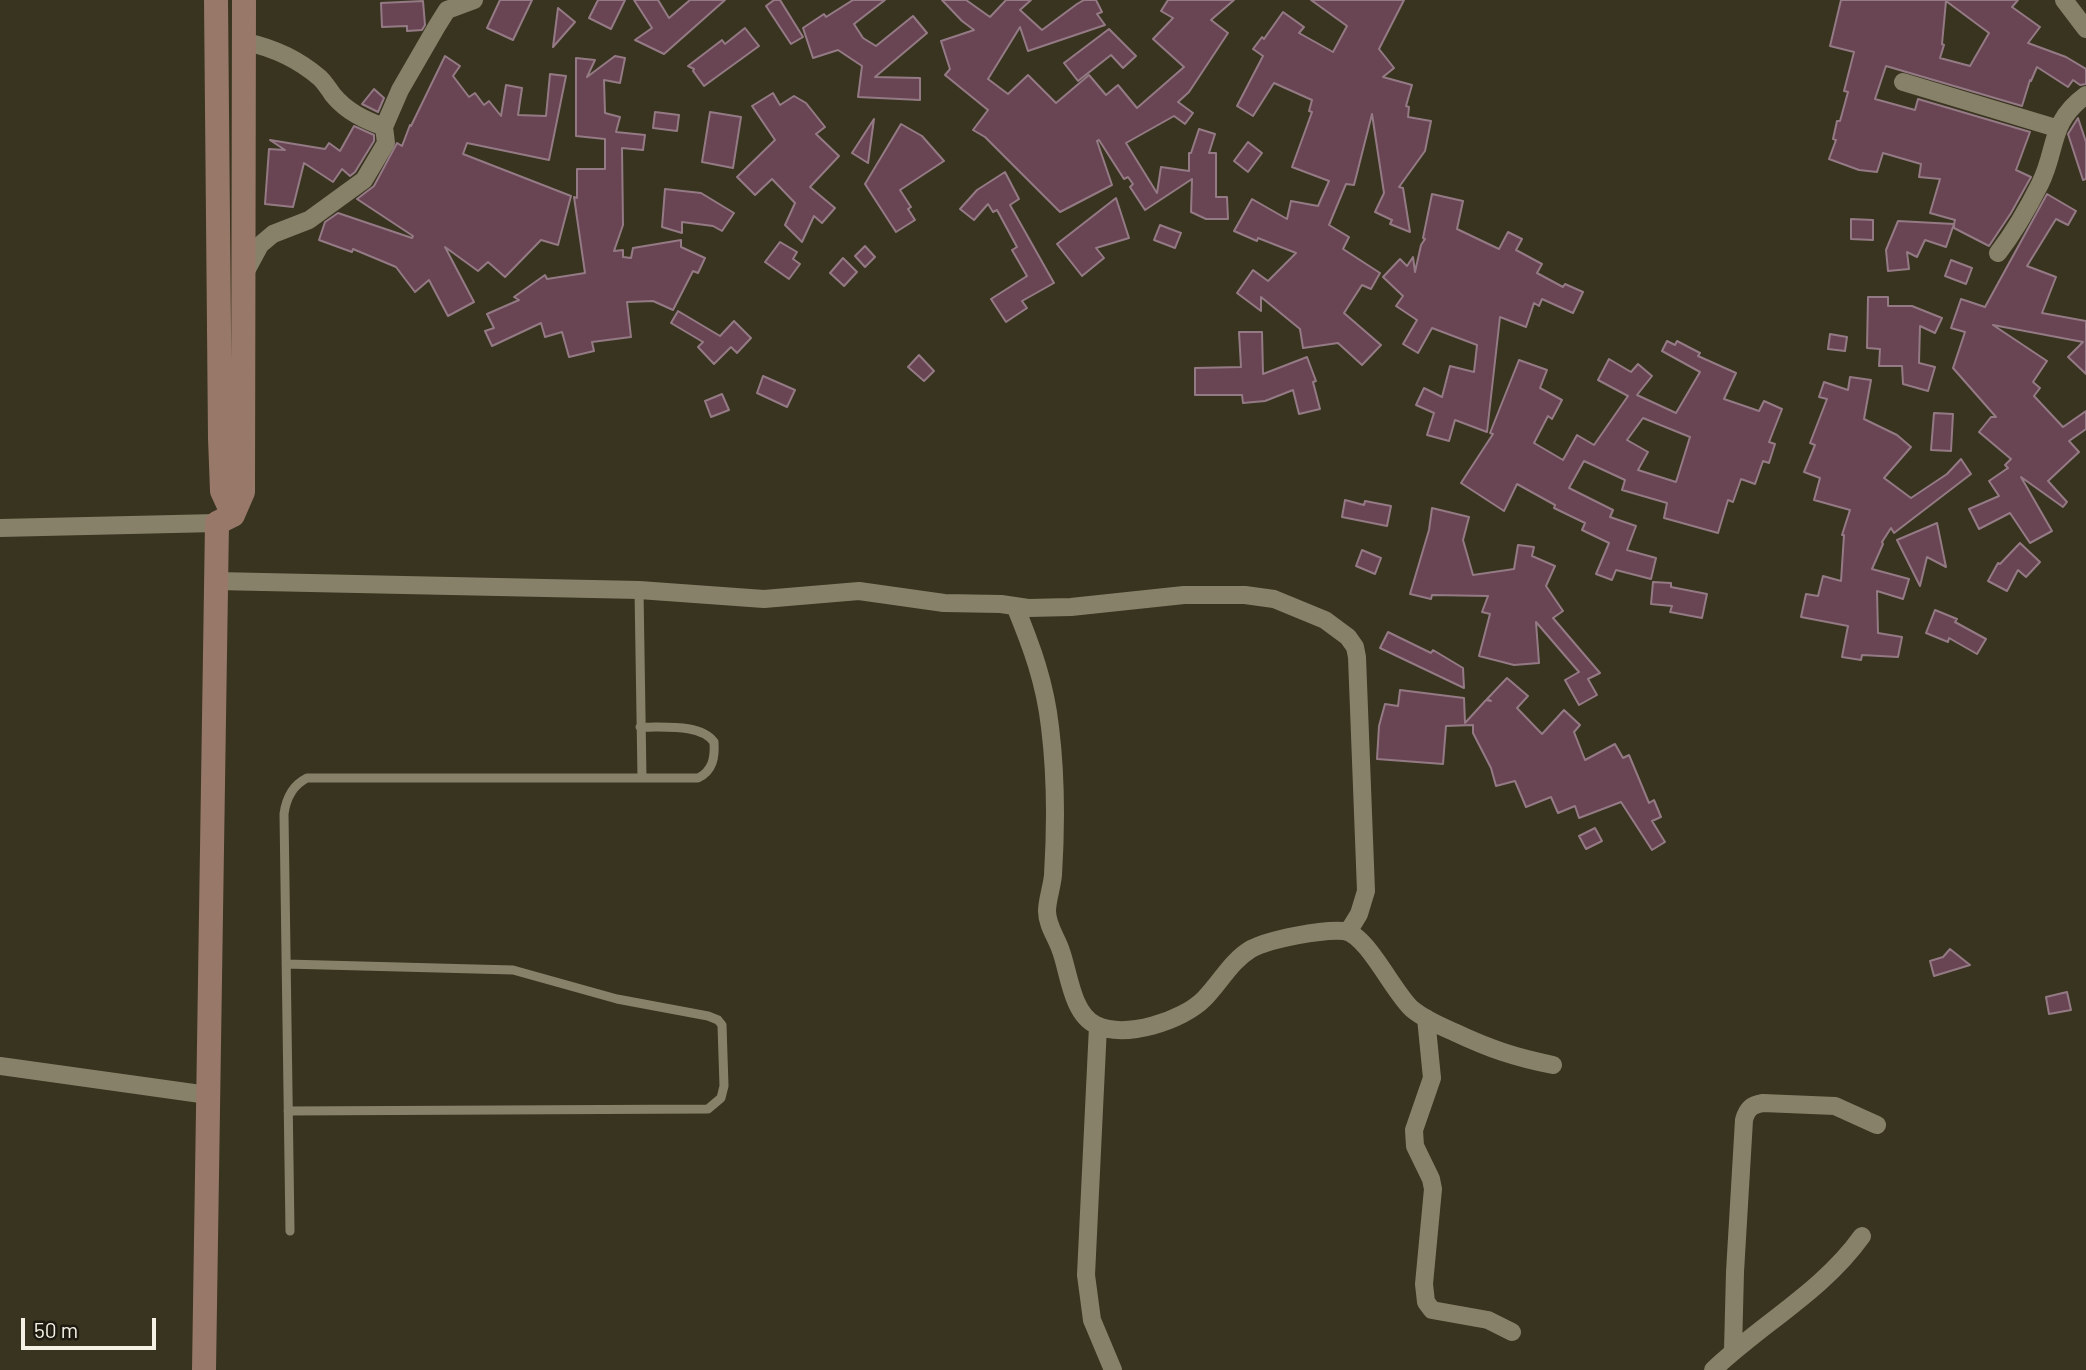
<!DOCTYPE html>
<style>
body{margin:0}
#map{position:relative;width:2086px;height:1370px;overflow:hidden;background:#39341f;font-family:Barlow,sans-serif}
canvas{display:block}
.scale{position:absolute;left:21px;top:1318px;width:135px;height:32px;box-sizing:border-box;border:4px solid #f5f2e5;border-top:0;padding-left:9px;font-size:21px;line-height:24px;white-space:nowrap;color:#f5f2e5;-webkit-text-stroke:5px #1e1b12;paint-order:stroke}
</style>
<div id="map">
<canvas width="2086" height="1370"></canvas>
<div class="scale">50 m</div>
</div>
<script>
const ctx = document.querySelector('canvas').getContext('2d');
ctx.lineJoin = 'round';
function fillPath(path, color) { ctx.fillStyle = color; ctx.fill(path, 'evenodd'); }
function stroke(path, color, width, dash) { ctx.strokeStyle = color; ctx.lineWidth = width; ctx.lineCap = dash ? 'butt' : 'round'; ctx.setLineDash(dash || []); ctx.stroke(path); }
const building = new Path2D(`
 M500,0H532L513,40L487,28Z
 M598,0H625L611,29L589,18Z
 M634,0H658L669,18L690,0H725L664,54L635,40L652,28Z
 M774,0H780L803,37L791,44L766,6Z
 M853,0H885L854,24L863,38L876,46L913,16L927,33L875,77L920,78V100L858,97L862,66L838,50L813,58L803,28L824,14L826,17Z
 M942,0H966L990,17L1006,0H1031L1020,10L1042,30L1077,4L1084,0H1096L1102,12L1097,14L1105,25L1028,51L1020,27L988,79L1008,94L1028,75L1056,103L1089,75L1106,95L1118,85L1137,108L1184,67L1153,39L1173,18L1161,11L1168,0H1234L1211,20L1228,33L1189,92L1178,102L1193,113L1185,124L1174,116L1126,143L1157,193L1161,167L1189,171V153H1191L1199,129L1215,134L1209,153H1216V197H1227L1228,219H1206L1191,212L1192,179L1145,210L1130,187L1133,184L1128,177L1124,179L1099,140L1097,141L1112,185L1060,212L985,137L973,130L988,110L945,75L950,69L941,41L974,30L962,21Z
 M1311,0H1404L1379,49L1394,68L1383,77L1412,85L1406,106L1409,107L1408,117L1431,121L1425,151L1399,187L1403,188L1410,232L1390,224L1392,220L1375,212L1384,193L1372,114L1354,185L1346,184L1329,225L1349,237L1343,249L1380,273L1371,289L1362,285L1344,313L1381,345L1362,365L1338,343L1303,348L1300,329L1261,297V311L1237,293L1253,270L1268,281L1296,253L1258,238L1257,241L1234,231L1252,199L1287,219L1291,201L1318,206L1329,181L1292,167L1312,112L1309,111L1312,100L1274,83L1253,116L1237,106L1263,56L1253,49L1262,37L1264,39L1283,12L1304,27L1299,33L1333,52L1347,26Z
 M1841,0H2018L2012,7L2040,27L2028,43L2066,57L2086,69V84L2080,85L2073,80L2068,87L2037,67L2031,81L2030,80L2022,106L1886,66L1875,99L1915,110L1918,99L2030,132L2016,170L2031,177L2011,213L1989,246L1954,228V224L1946,247L1925,240L1917,257L1907,252L1909,269L1888,271L1886,250L1898,221L1954,224L1955,220L1930,213L1940,179L1919,177L1921,164L1883,153L1877,172L1859,170L1829,159L1836,140L1833,139L1837,121H1840L1848,92L1844,91L1854,52L1830,46ZM1946,1L1989,33L1970,66L1940,58L1944,45L1942,44Z
 M423,1L425,25L422,30L407,31V26L382,27L381,3Z
 M558,8L575,22L553,47Z
 M745,28L759,46L704,86L693,71L694,69L688,66L722,40L725,44Z
 M1109,29L1136,56L1123,68L1111,55L1078,81L1064,63Z
 M445,56L460,66L453,76L469,97L475,93L484,105L489,101L501,116L506,85L522,88L518,115L546,116L550,74L566,76L549,160L467,143L463,154L571,196L558,245L541,240L505,277L488,262L478,271L445,247L474,302L448,316L429,280L415,292L396,267L353,249L352,252L319,240L325,222L338,213L412,238L413,236L357,199L374,186L397,143L402,146L410,125L411,126Z
 M615,56L625,58L620,83L604,80L605,113L620,117L616,132L645,135L643,150L622,148L623,225L614,251L623,250V257L631,258L633,248L681,240V247L705,258L698,273L693,271L673,310L653,301L627,302L631,337L592,342L594,351L569,357L562,332L545,337L541,323L492,346L485,331L494,328L487,314L519,300L514,297L545,275L547,279L585,273L574,197L577,198V169H605V139L576,136V58L595,60L587,77Z
 M374,89L384,98L378,112L362,104Z
 M773,93L780,105L794,96L806,103L825,127L816,134L839,156L810,187L835,208L822,223L814,216L802,242L785,225L795,203L772,179L755,195L737,177L775,140L752,106Z
 M655,112L679,115L677,131L653,128Z
 M710,112L741,117L733,168L702,162Z
 M2078,118L2086,142V179L2083,180L2068,134Z
 M874,119L868,163L852,153Z
 M901,124L922,136L944,161L900,190L911,207L908,209L915,220L896,232L865,184Z
 M354,126L374,135V141L355,172L350,176L342,169L333,182L304,163L293,207L265,204L269,149L285,150L270,140L325,149L329,143L340,151Z
 M1248,142L1262,153L1248,172L1234,161Z
 M1005,172L1019,199L1010,205L1054,283L1022,301L1027,308L1006,322L991,299L1027,276L1012,250L1017,247L997,210L993,212L988,204L974,220L960,209L977,190Z
 M665,189L701,193L734,213L722,231L713,226L682,222V233L662,227Z
 M1432,194L1463,201L1457,229L1499,249L1508,232L1522,239L1516,250L1542,264L1537,273L1563,287L1565,284L1583,292L1573,313L1542,299L1539,306L1534,303L1526,327L1500,317L1487,432L1455,420L1449,441L1427,435L1434,413L1416,405L1424,388L1442,397L1450,366L1474,372L1477,345L1432,328L1418,353L1403,344L1417,320L1396,306L1403,296L1383,277L1400,259L1407,266L1413,257L1415,272L1421,245L1425,239L1423,238Z
 M2047,194L2076,211L2068,225L2056,219L2027,266L2056,277L2042,313L2086,321V374L2068,357L2083,342L1993,325L2047,361L2033,382L2040,388L2034,396L2063,427L2086,411V429L2069,441L2079,452L2048,481L2067,502L2063,507L2021,477L2052,531L2030,543L2010,513L1979,529L1969,509L1999,496L1989,481L2008,468L2005,465L2011,459L1979,432L1991,417H1996L1953,368L1965,332L1951,328L1961,299L1985,307Z
 M1116,198L1129,238L1096,248L1104,258L1082,276L1057,244Z
 M1851,219L1873,220V240L1851,239Z
 M1160,225L1181,233L1175,248L1154,240Z
 M780,242L797,252L793,259L800,264L789,279L765,262Z
 M865,246L875,257L865,267L855,256Z
 M843,258L857,272L844,286L830,273Z
 M1951,260L1972,268L1966,284L1945,276Z
 M1868,297H1888V306H1912L1942,318L1935,333L1920,326L1919,363L1935,367L1928,391L1903,384L1902,366H1879L1880,349L1867,348Z
 M678,311L720,336L734,321L751,338L737,353L731,347L714,364L698,347L703,342L671,323Z
 M1239,332H1262L1263,374L1307,357L1316,381L1313,382L1320,409L1299,414L1293,390L1265,401L1243,403L1242,395H1195V368L1241,367Z
 M1830,334L1847,337L1845,351L1828,349Z
 M1667,341L1675,345L1677,341L1700,353L1698,356L1736,373L1724,399L1759,411L1764,401L1782,409L1769,442L1775,444L1769,463L1763,461L1755,484L1741,479L1733,502L1728,500L1718,533L1664,518L1667,503L1622,490L1625,480L1584,461L1569,488L1613,510L1610,517L1636,526L1627,550L1656,558L1651,579L1616,570L1612,580L1596,574L1609,543L1582,530L1585,523L1554,508L1555,505L1517,484L1504,511L1461,483L1493,434L1490,433L1519,360L1547,370L1540,388L1562,400L1552,419L1548,416L1534,443L1563,460L1577,435L1594,445L1628,396L1598,380L1609,359L1631,372L1638,364L1652,376L1637,395L1676,413L1700,372L1662,351ZM1643,418L1690,437L1676,482L1638,470L1648,452L1627,440Z
 M919,355L934,371L924,381L908,367Z
 M763,376L795,390L787,407L757,393Z
 M1850,377L1871,380L1864,419L1897,435L1911,447L1884,478L1911,498L1947,474L1961,459L1971,474L1894,533L1891,528L1882,542L1883,544L1872,569L1909,579L1903,599L1877,591L1878,633L1902,637L1898,657L1862,655L1861,660L1842,657L1848,626L1801,617L1806,594L1818,596L1823,576L1841,581L1844,535H1842L1850,510L1814,500L1820,478L1804,472L1815,445L1810,443L1827,399L1819,397L1824,382L1848,390Z
 M722,394L729,410L711,417L705,401Z
 M1934,413L1953,414L1951,451L1931,450Z
 M1345,500L1364,505L1365,501L1391,506L1387,526L1342,517Z
 M1432,508L1469,517L1463,540L1473,575L1514,569L1518,545L1534,547L1532,556L1555,566L1546,586L1563,611L1553,618L1600,673L1588,679L1597,695L1579,705L1565,680L1579,672L1536,622L1539,663L1514,665L1479,656L1490,614L1482,612L1488,596L1432,595L1431,599L1410,594L1429,530Z
 M1937,523L1946,567L1927,557L1920,586L1897,540Z
 M2020,543L2040,562L2026,577L2018,570L2007,591L1988,581L1998,563L2000,564Z
 M1362,550L1381,558L1375,574L1356,566Z
 M1653,582L1671,583V587L1707,594L1702,618L1670,612L1672,606L1651,604Z
 M1935,610L1957,619L1955,622L1986,639L1977,654L1949,638L1948,642L1926,633Z
 M1388,632L1431,653L1433,650L1463,668L1464,688L1380,648Z
 M1507,678L1528,696L1517,708L1542,734L1564,710L1580,725L1574,732L1585,760L1615,744L1623,758L1629,755L1649,803L1654,800L1661,817L1652,821L1665,842L1652,850L1621,802L1579,818L1575,806L1558,813L1551,797L1526,807L1515,781L1496,786L1491,768L1473,733V725L1446,726L1443,764L1377,759L1379,726L1385,704L1398,706L1400,690L1464,698L1465,723L1486,700L1491,701L1487,699Z
 M1595,828L1602,841L1586,849L1579,836Z
 M1950,949L1970,965L1934,976L1930,961L1943,957Z
 M2067,992L2071,1010L2049,1014L2046,997Z`);
fillPath(building, '#694554');
stroke(building, '#947a84', 2);
stroke(new Path2D(`
 M639,590L642,778
 M286,964L513,970L617,999L708,1016L718,1020L722,1025L724,1086L721,1098L708,1109L288,1111
 M290,1231L284,814C286,799 293,785 307,778H698C713,771 715,757 714,742C700,723 662,728 640,727`), '#88816a', 9);
stroke(new Path2D(`
 M2064,0L2086,29
 M244,38L246,42C274,48 298,59 320,78C325,83 329,89 333,95C347,112 365,120 384,127
 M1903,82L2056,128
 M1998,253C2015,231 2028,208 2040,184C2058,148 2048,123 2086,95
 M246,271L260,245L273,234L309,220L364,180L386,143L384,127L400,90L437,26L447,10L474,0
 M0,528L217,523
 M216,581L639,590L764,599L859,591L944,603L1001,604L1028,608L1071,607L1184,595H1245L1274,599L1325,620L1348,637L1355,647L1357,657L1366,891L1359,914L1348,932
 M1015,606C1032,647 1045,683 1050,727C1056,775 1056,827 1053,875C1052,887 1047,900 1047,911C1047,926 1057,938 1061,951C1069,973 1072,1014 1096,1025C1126,1039 1182,1021 1204,999C1220,983 1231,961 1251,949C1270,939 1323,929 1344,931C1367,934 1393,992 1412,1009C1424,1019 1440,1026 1454,1032C1490,1049 1514,1057 1553,1065
 M1426,1018L1432,1078L1414,1130L1415,1146L1431,1179L1433,1189L1424,1284L1426,1302L1432,1310L1488,1320L1512,1332
 M1098,1026L1086,1275L1092,1320L1113,1370
 M0,1066L208,1095
 M1733,1350L1735,1272L1744,1120C1747,1109 1751,1105 1763,1103L1835,1106L1877,1125
 M1713,1370C1761,1324 1823,1291 1862,1236`), '#88816a', 18);
stroke(new Path2D(`
 M216,0L220,438L222,491L233,515
 M204,1370L217,523L233,515L243,492L244,0`), '#987869', 24);
</script>
